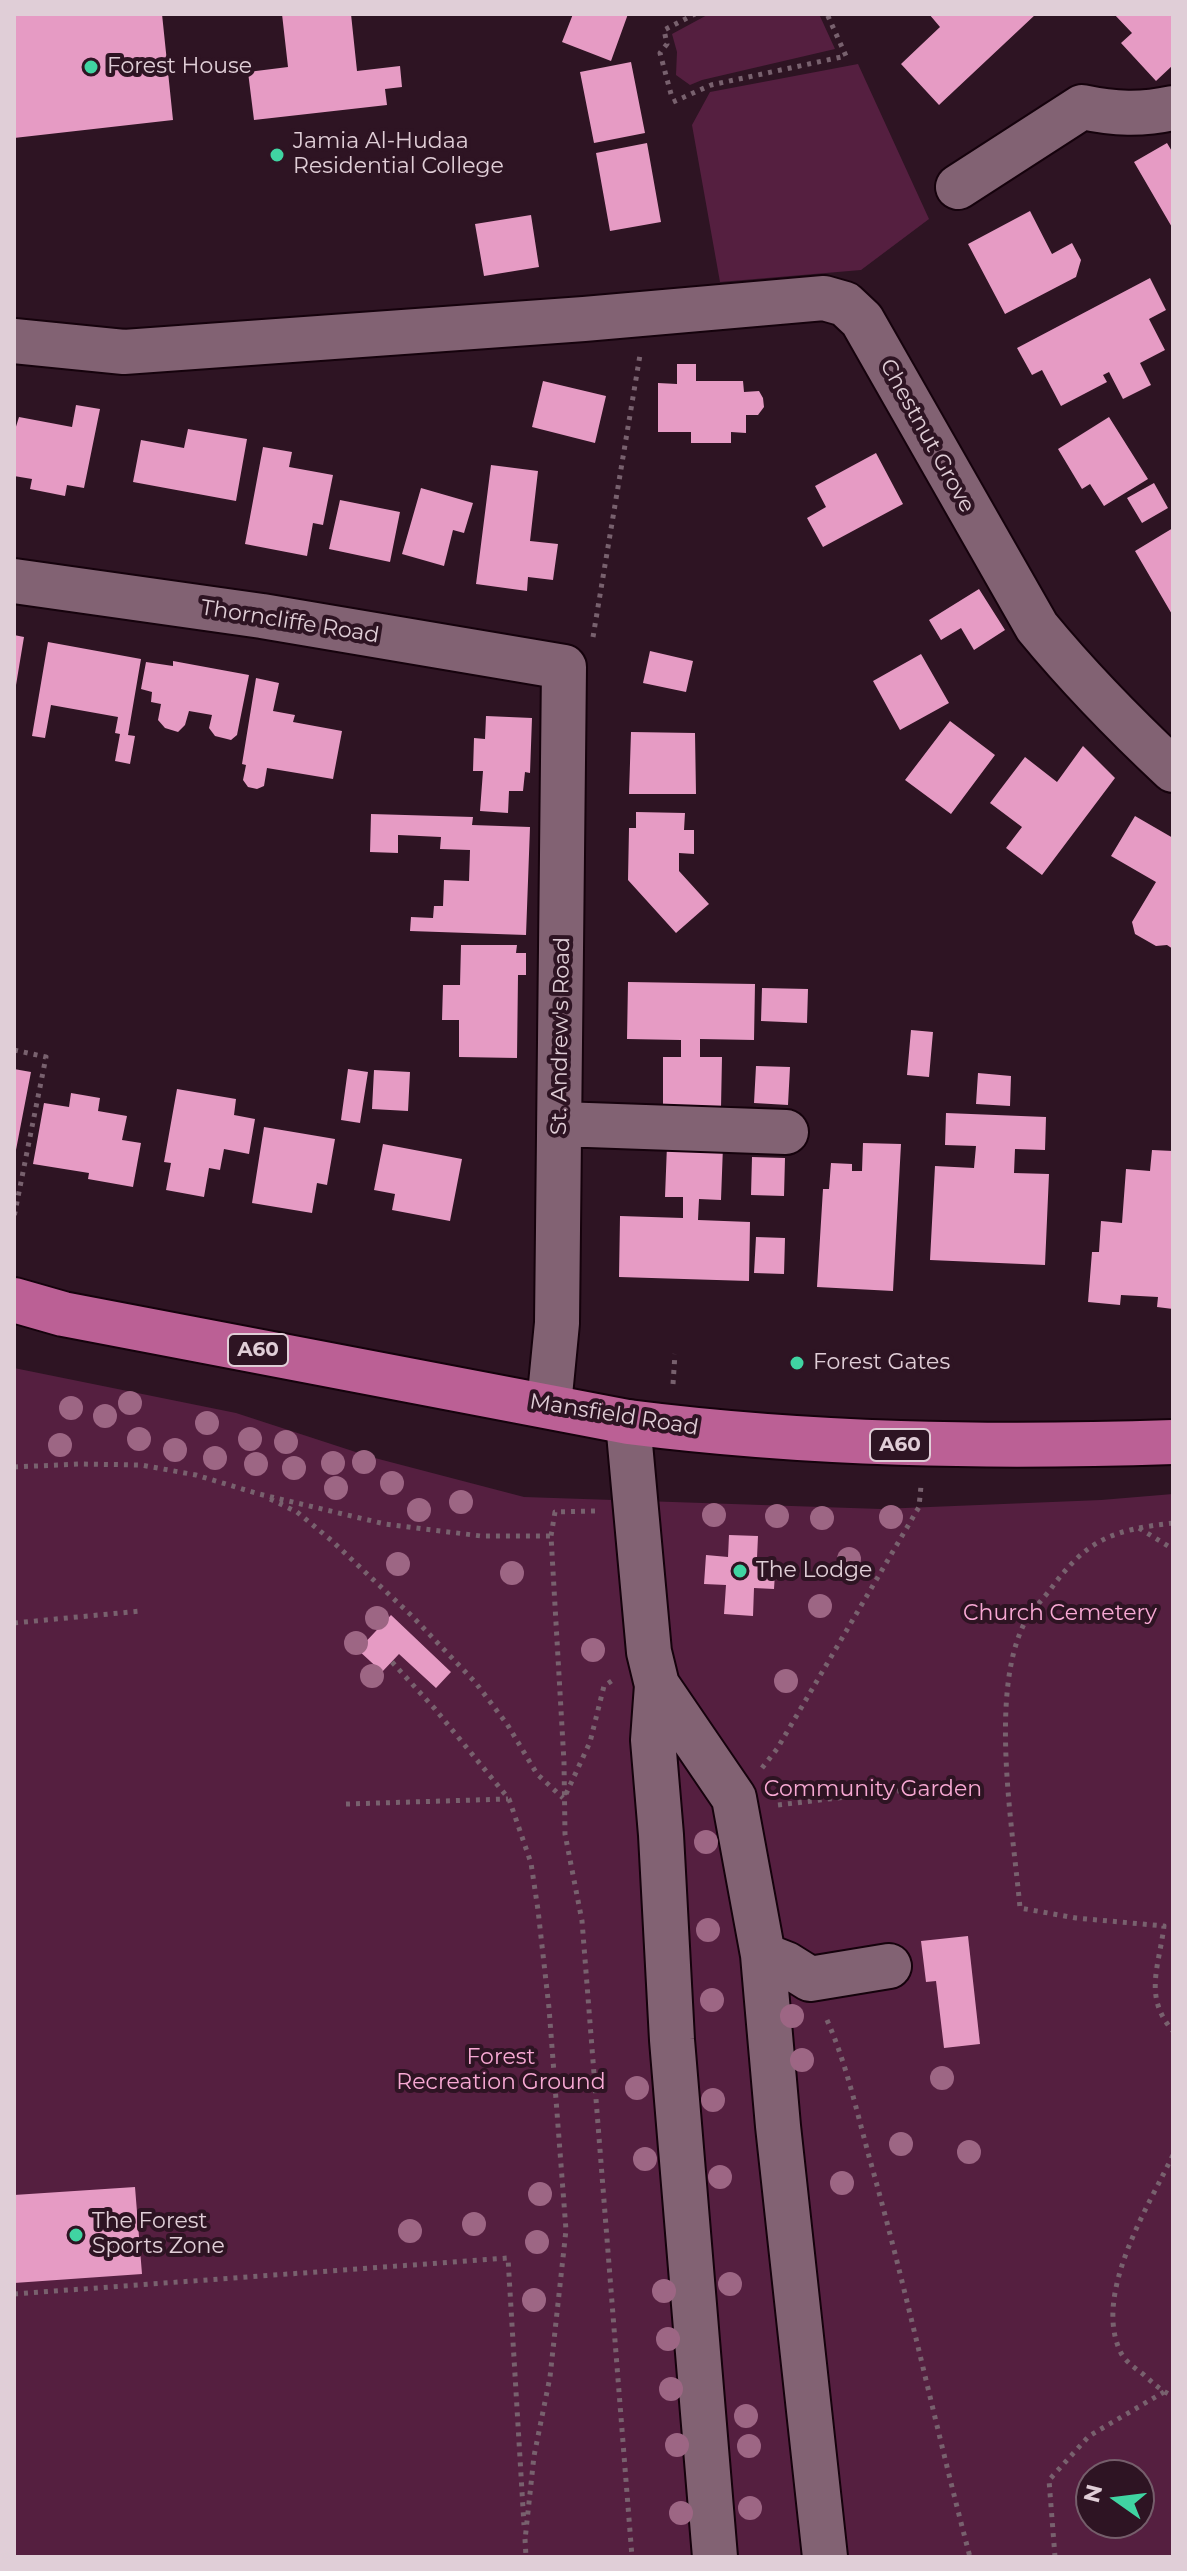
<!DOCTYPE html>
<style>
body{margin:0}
#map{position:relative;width:1187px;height:2571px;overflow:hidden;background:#2e1423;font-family:Montserrat,sans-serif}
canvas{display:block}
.frame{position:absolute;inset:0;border:16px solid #e0ced7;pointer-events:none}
.north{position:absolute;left:1075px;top:2459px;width:80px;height:80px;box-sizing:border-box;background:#2e1423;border:2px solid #755e6b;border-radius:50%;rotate:284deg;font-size:22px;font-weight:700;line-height:32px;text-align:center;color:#e0ced7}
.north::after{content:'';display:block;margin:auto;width:28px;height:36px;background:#40d4a2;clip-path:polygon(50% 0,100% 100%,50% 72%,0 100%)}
</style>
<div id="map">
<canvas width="1187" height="2571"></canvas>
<div class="frame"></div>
<div class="north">N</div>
</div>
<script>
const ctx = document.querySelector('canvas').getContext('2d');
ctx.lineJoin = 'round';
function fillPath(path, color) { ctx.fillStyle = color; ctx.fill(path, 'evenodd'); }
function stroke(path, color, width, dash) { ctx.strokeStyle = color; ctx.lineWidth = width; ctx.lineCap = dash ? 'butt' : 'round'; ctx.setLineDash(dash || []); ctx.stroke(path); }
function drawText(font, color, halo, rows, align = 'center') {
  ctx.font = font + ' Montserrat,sans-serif'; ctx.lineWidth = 8; ctx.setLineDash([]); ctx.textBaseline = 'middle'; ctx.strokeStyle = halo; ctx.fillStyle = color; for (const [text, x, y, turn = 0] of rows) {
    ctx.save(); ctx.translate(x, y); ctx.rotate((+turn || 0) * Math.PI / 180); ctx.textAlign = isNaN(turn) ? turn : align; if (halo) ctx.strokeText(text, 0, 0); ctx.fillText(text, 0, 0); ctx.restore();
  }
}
fillPath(new Path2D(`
 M709,14H819L835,49L702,80L690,85L676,75L677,52L672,34Z
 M858,64L929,219L861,270L720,282L692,125L710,92Z
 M14,1368L236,1413L371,1457L524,1497L881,1509L1101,1500L1173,1494V2557H14ZM1091,2475H1139V2523H1091Z`), '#551f40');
fillPath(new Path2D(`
 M14,14H162L173,120L14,138Z
 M282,14H351L357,71L400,66L402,87L385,89L387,105L254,120L248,72L288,67Z
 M573,14H628L611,61L562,42Z
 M929,14H1036L939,105L901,64L940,27Z
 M1114,14H1173V65L1156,81L1121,43L1132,33Z
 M631,62L645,133L594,143L580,72Z
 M647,143L661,222L610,231L596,153Z
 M1167,143L1173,153V229L1134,162Z
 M1030,211L1052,254L1072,243L1081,260L1076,277L1005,314L968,244Z
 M531,215L539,267L484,276L475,224Z
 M1150,278L1166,310L1149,319L1165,350L1140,363L1151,385L1123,399L1109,372L1103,375L1107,382L1061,406L1042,370L1032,375L1017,348Z
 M677,364H696V381H743L744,392L759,391L763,398L764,407L758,415H746V433L731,432V443H691V432H658V383L677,384Z
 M543,381L606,396L595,443L532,427Z
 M76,405L100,409L84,488L67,485L65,496L30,489L32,479L14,476V433L19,417L72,427Z
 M1109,417L1148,479L1104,506L1090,484L1082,489L1058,449Z
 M188,429L247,439L236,501L133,482L141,440L184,448Z
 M263,447L292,452L289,467L333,475L323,525L313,523L307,556L245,544Z
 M876,453L903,504L823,547L807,518L826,507L815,486Z
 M491,465L538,471L530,541L558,544L553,580L528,577L527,591L476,584Z
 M1154,483L1168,508L1142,523L1127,498Z
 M421,488L473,503L464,533L453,530L444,566L402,554Z
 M340,500L400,512L390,562L329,549Z
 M1173,528V616L1135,551Z
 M979,589L1005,630L974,650L961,628L941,640L929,620Z
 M14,635L24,637L16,685H14Z
 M48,642L141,659L128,735L135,736L130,764L115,761L120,734L115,733L118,717L51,705L45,738L32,736Z
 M650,651L693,661L686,692L643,683Z
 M921,654L949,703L900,730L873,681Z
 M173,661L249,675L237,735L231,740L215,736L209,728L212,715L189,711L185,725L178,732L165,728L158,720L161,704L151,702L152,692L141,689L146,662L173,666Z
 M256,678L279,683L273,711L295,715L293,722L342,731L333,779L267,768L264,786L257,789L248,787L243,780L246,765L242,764Z
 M486,716L532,718L530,773L525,772L523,791H509L508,813L480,811L483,771H473L474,738L485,739Z
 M950,721L995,755L951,814L905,780Z
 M631,732L695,733L696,794H629Z
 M1083,746L1115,778L1042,875L1006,848L1022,827L990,803L1025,757L1057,782Z
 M636,812L685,813L684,830H694V854L679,853V871L709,904L676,933L628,880L629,828H636Z
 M371,814L473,817L472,825L530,827L526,935L410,931L411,917L433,918L434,906H443L444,880L469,881L470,850L440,849L441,837L398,835V853L370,852Z
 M1135,816L1173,838V949L1167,945L1156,946L1135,934L1132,922L1156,882L1111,856Z
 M461,945H517L516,953H526V975H518L517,1058L459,1057V1020H442L443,985H460Z
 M628,982L755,984L754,1040L700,1039V1057H722L721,1108L663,1107V1057H681V1040L627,1039Z
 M762,988L808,989L807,1023L761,1021Z
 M911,1030L933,1032L929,1077L907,1075Z
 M756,1066L790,1067L788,1105L754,1103Z
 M14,1069L31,1072L15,1155L14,1154Z
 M348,1069L368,1072L360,1123L341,1120Z
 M374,1070L410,1072L408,1111L372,1109Z
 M978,1073L1011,1076L1010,1106L976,1104Z
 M177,1089L236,1099L234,1115L255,1119L249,1154L224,1149L220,1170L209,1168L204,1197L166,1190L171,1163L164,1162Z
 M71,1093L100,1098L98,1111L127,1116L122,1140L141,1143L133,1187L88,1179L89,1173L33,1164L44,1103L69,1107Z
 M946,1113L1046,1117L1045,1150L1015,1149L1014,1173L1049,1174L1045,1265L930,1260L935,1166L974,1168L976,1146L945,1145Z
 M264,1127L335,1139L327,1185L317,1183L312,1213L252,1203Z
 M863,1143L901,1144L893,1291L817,1287L823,1189H829L831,1163L852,1164V1171H862Z
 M383,1144L462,1159L450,1221L392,1210L395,1194L374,1190Z
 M667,1145L723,1146L721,1200L699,1199L698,1220L750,1222L749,1281L619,1277L620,1216L683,1218V1197H665Z
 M1152,1150L1173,1151V1309L1157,1307L1158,1297L1121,1295L1120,1305L1088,1302L1092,1252H1099L1101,1221L1122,1223L1126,1169L1150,1171Z
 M752,1157L785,1158L784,1196L751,1195Z
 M756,1237L785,1238L784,1274L754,1273Z
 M729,1535L758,1536L757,1558L776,1559L774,1589L754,1588L753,1616L724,1614L726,1585L704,1584L706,1555L728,1557Z
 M391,1615L451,1672L436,1688L399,1654L382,1672L358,1650Z
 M968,1936L980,2044L944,2048L936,1981L926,1982L921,1941Z
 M135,2187L142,2274L14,2283V2195Z`), '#e69bc4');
const minor = new Path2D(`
 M958,187L1082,107C1115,114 1141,115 1173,108
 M14,341L124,352L584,319L824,298L845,304L862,320L1037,627C1079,678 1125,725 1173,770
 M14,581L262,616L564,667L557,1323L549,1405
 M560,1124L786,1132
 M628,1422L649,1652L657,1685L653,1740L661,1835L672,2040L715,2557
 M657,1685L734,1798L763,1955L778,2126L825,2557
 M763,1955L786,1964L810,1979L889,1966`);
const highway = new Path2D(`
 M14,1300L63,1314L628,1422C809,1445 990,1448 1173,1442`);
stroke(minor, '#15020c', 48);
stroke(highway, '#15020c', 48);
stroke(new Path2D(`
 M671,94L660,53L667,44L664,30L695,14
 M673,102L711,85L846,56L827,14
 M593,637L640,355
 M14,1050L46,1057L14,1217
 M673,1384L675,1354
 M14,1467L80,1464L141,1465L196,1475L259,1494L385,1524L481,1536H551
 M270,1499L297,1512L331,1540L412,1616L475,1682L507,1724L537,1774L563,1798
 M595,1511L555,1512L551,1536L564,1762L565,1834L582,1921L632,2557
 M1173,1523C1112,1530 1087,1539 1050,1590C1042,1600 1030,1612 1024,1624C989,1695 1013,1829 1020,1908L1076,1918L1164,1926C1159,1967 1143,1997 1173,2031
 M1139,1528L1173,1549
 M14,1623L141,1611
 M392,1662L435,1709L509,1799L531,1863L538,1910L549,2008L566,2230L550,2377L534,2456L525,2540
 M762,1768L777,1749L919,1507L921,1486
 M566,1794L590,1742L604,1686L613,1680
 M346,1804L508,1799
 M778,1805L922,1788
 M827,2020C847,2065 857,2113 870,2160C907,2291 935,2425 970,2557
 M1173,2155C1148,2207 1092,2295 1121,2353C1126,2362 1135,2368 1143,2374C1153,2383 1161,2391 1173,2396
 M14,2294L508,2258L524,2525
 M525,2539L526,2557
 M1055,2557L1049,2480L1089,2436L1164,2392`), '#78616e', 5, [4, 6]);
stroke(minor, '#826273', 44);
stroke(highway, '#bb6095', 44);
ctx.fillStyle = '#9d6684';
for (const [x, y] of [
 [130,1403],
 [71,1408],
 [105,1416],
 [207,1423],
 [139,1439],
 [250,1439],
 [286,1442],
 [60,1445],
 [175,1450],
 [215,1458],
 [364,1462],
 [333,1463],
 [256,1464],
 [294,1468],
 [392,1483],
 [336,1488],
 [461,1502],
 [419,1510],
 [714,1515],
 [777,1516],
 [891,1517],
 [822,1518],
 [849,1559],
 [398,1564],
 [512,1573],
 [820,1606],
 [377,1618],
 [356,1643],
 [593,1650],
 [372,1676],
 [786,1681],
 [706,1842],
 [708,1930],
 [712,2000],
 [792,2016],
 [802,2060],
 [942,2078],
 [637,2088],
 [713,2100],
 [901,2144],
 [969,2152],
 [645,2159],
 [720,2177],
 [842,2183],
 [540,2194],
 [474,2224],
 [410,2231],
 [537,2242],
 [730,2284],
 [664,2291],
 [534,2300],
 [668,2339],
 [671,2389],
 [746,2416],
 [677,2445],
 [749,2446],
 [750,2508],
 [681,2513]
]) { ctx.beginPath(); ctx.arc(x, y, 12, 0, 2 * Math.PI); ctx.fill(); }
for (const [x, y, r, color] of [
 [91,67,8,"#40d4a2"],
 [277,155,8,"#40d4a2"],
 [797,1363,8,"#40d4a2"],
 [740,1571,8,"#40d4a2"],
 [76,2235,8,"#40d4a2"]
]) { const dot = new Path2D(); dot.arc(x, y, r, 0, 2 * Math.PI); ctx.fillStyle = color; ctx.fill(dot); stroke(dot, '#2e1423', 3); }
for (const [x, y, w] of [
 [258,1350,60],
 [900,1445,60]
]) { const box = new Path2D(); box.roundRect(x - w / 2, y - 16, w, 32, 6); ctx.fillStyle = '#2e1423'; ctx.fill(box); stroke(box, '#e0ced7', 2); }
drawText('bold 20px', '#e0ced7', null, [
 ["A60",258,1350],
 ["A60",900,1445]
]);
drawText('22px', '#e0ced7', '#2e1423', [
 ["Forest House",107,67],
 ["Jamia Al-Hudaa",293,142],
 ["Residential College",293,167],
 ["Forest Gates",813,1363],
 ["The Lodge",756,1571],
 ["The Forest",92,2222],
 ["Sports Zone",92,2247]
], 'left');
drawText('22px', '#e0ced7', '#2e1423', [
 ["Chestnut Grove",927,436,61],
 ["Thorncliffe Road",290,622,9],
 ["St. Andrew's Road",561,1036,-89],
 ["Mansfield Road",614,1415,9]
]);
drawText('22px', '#f8a9d4', '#2e1423', [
 ["Church Cemetery",1060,1614],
 ["Community Garden",873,1790],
 ["Forest",501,2058],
 ["Recreation Ground",501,2083]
]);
</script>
